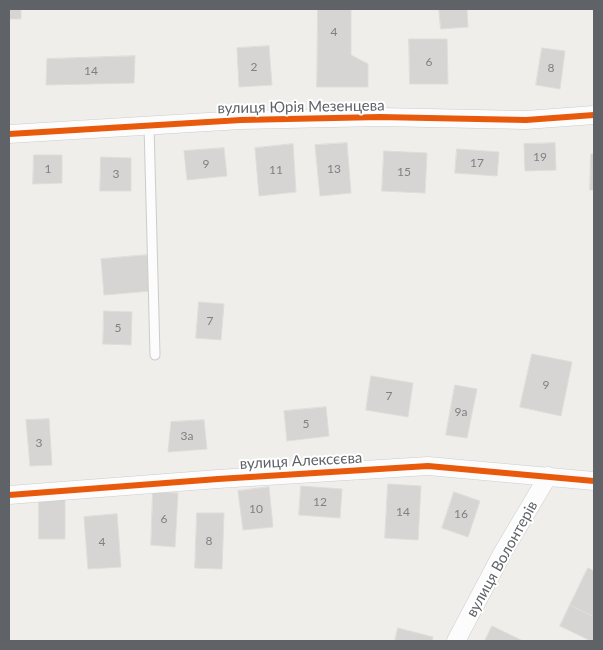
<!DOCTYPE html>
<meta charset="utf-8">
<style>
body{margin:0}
#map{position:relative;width:603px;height:650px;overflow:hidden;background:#efeeea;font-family:Lato,sans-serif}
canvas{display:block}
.frame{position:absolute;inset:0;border:10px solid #5f6368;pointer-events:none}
</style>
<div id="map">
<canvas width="603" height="650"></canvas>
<div class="frame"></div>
</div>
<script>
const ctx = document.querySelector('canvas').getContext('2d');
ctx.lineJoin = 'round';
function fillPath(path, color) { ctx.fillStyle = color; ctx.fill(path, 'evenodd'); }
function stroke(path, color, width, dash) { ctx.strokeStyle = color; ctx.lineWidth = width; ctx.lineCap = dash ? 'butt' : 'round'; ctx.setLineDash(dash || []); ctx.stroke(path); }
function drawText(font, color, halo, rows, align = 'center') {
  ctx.font = font + ' Lato,sans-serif'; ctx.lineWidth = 4; ctx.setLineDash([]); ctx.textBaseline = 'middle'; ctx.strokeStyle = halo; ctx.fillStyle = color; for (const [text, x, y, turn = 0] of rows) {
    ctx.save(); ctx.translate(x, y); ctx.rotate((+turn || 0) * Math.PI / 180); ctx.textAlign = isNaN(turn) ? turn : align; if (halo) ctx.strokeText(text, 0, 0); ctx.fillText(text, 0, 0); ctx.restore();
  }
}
const building = new Path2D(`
 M9,9H21V19H9Z
 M318,9H351V55L368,64V87H317Z
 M439,9H467L468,27L441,29Z
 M409,39H447L448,84H410Z
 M269,46L272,85L239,87L237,48Z
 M542,48L565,51L560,89L536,85Z
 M135,56L134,83L46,85L47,59Z
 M347,143L351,193L320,196L315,145Z
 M555,143L556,170L525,171L524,144Z
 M293,144L296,192L259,196L255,148Z
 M224,148L227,176L187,180L184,151Z
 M457,149L499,152L497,176L455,173Z
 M384,151L427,153L425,193L382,191Z
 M591,154H594V190H590Z
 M34,155H62V183L33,184Z
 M101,157L131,158V191H100Z
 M147,255L151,291L104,295L101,259Z
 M199,302L224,304L221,340L196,338Z
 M104,311L132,312L131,345L103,344Z
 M532,354L572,362L561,416L520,407Z
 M371,376L413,383L408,417L366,410Z
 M455,385L477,389L467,438L446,435Z
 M326,407L329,436L287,441L284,411Z
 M49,419L52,465L30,466L26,420Z
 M204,420L207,449L168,452L171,422Z
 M388,484L421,486L418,540L385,538Z
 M301,486L342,489L340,518L299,515Z
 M269,487L273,527L243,530L238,491Z
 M153,492L178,493L175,547L151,545Z
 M454,492L480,501L468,537L442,528Z
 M39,499H65V539H39Z
 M197,513H224L222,569L195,568Z
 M117,514L121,567L88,569L84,517Z
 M588,568L594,571V617L570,605Z
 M570,605L594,617V641H591L560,626Z
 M492,626L523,641H485Z
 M398,628L433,637L432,641H395Z`);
fillPath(building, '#d6d5d3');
stroke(building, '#deddd9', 1);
const lane = new Path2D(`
 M149,125L155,355`);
const street = new Path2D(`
 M9,134L241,120L380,117L526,120L594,115
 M9,495L218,479L428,466L594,481
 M456,641L503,552L548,476`);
stroke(lane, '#cbcccc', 11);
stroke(street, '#cbcccc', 19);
stroke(lane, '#fdfcfc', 9);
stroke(street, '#fdfcfc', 18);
stroke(new Path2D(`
 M9,134L241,120L380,117L526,120L594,115
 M9,495L218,479L428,466L594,481`), '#e8590c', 6);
drawText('12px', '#7e8184', null, [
 ["4",334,32],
 ["6",429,62],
 ["2",254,67],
 ["8",551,68],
 ["14",91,71],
 ["19",540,157],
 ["17",477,163],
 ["9",206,164],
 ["1",48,169],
 ["13",334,169],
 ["11",276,170],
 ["15",404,172],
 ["3",116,174],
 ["7",210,321],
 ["5",118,328],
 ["9",546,385],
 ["7",389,396],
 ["9а",461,412],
 ["5",306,424],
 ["3а",187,436],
 ["3",39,443],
 ["12",320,502],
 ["10",256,509],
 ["14",403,512],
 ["16",461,514],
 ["6",164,519],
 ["8",209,541],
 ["4",102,542]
]);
drawText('15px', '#5f6368', '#fff', [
 ["вулиця Юрія Мезенцева",301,107,-1],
 ["вулиця Алексєєва",301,461,-3],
 ["вулиця Волонтерів",502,559,-61]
]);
</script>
